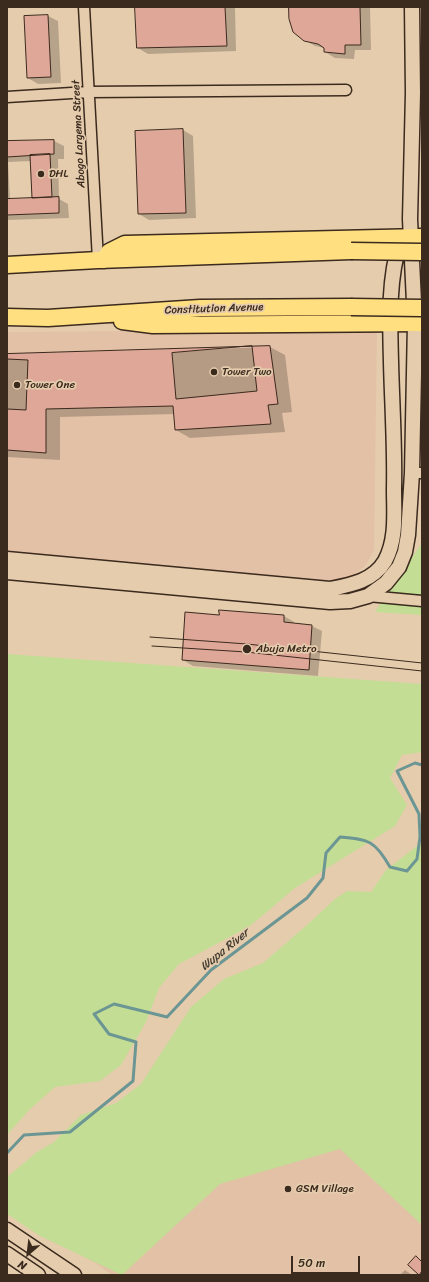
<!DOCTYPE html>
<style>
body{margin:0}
#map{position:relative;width:429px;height:1282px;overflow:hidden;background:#e5ccad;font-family:Sriracha,sans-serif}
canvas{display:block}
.frame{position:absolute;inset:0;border:8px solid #3b2a1e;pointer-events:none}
.north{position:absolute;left:8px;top:1234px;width:40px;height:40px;-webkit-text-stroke:3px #e5ccad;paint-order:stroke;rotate:208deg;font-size:11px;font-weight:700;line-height:16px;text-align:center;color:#3b2a1e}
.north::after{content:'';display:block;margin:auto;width:14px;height:18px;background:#3b2a1e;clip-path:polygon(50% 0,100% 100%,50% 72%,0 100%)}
.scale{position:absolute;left:291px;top:1256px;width:69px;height:18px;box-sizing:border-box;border:2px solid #3b2a1e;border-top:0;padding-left:5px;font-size:12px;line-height:14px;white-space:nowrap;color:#3b2a1e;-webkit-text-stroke:3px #e5ccad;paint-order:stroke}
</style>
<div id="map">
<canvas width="429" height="1282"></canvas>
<div class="frame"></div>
<div class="north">N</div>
<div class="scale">50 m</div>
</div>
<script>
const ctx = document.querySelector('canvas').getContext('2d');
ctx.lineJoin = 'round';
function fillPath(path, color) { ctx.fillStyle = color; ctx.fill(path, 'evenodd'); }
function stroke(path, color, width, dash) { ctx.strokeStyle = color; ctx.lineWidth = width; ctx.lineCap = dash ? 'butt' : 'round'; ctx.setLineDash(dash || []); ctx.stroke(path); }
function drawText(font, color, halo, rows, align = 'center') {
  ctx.font = font + ' Sriracha,sans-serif'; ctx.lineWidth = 3.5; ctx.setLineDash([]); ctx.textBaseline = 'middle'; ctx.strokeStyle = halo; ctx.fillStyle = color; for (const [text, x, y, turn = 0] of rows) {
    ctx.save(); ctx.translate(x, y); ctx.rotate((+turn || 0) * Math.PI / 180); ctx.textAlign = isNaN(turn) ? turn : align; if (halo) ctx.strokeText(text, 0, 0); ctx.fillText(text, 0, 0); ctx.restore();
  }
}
fillPath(new Path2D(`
 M377,329L374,550L366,565L349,579L330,584L7,552V332Z
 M354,1142L422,1226V1275H112L47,1229Z`), '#e3c1a6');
fillPath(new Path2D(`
 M422,543V615L375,612Z
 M7,654L422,684V752L402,755L390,778L407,805L395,826L295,888L250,926L179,964L159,988L146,1022L121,1065L100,1081L55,1087L29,1110L7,1135Z
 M422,842V1223L421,1224L340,1149L220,1184L122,1275L40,1236L7,1214V1177L37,1152L54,1142L81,1115L116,1103L141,1084L191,1007L224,979L263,963L307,925L335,899L347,891L371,892L386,870Z`), '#c3dd94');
fillPath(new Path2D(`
 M136,7H235L236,51L148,54L138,48Z
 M289,7H370L371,50H355L354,59L335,58L325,52V48L315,46L304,40Z
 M48,16L58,21L61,83L38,84L28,78Z
 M183,130L193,136L196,218L149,220L139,214Z
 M54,141L64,146V159H58L59,199L68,204L69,218L7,220V142ZM31,161L33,197L36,199L10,200L8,162Z
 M270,347L285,355L292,412L282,413L285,432L190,438L176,430L175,414L60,417V460L7,457V356Z
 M220,616H284L294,622V624L312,626L322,631L318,676L193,666L183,660Z
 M416,1257L422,1261V1275H419Z
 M405,1270L412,1275H413H400Z`), '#0003');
stroke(new Path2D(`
 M7,1153L24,1135L70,1132L133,1081L136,1042L109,1034L94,1014L114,1004L167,1017L211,970L307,898L323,878L326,853L340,837C369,839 375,841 390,867L407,871L417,859L420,837L419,814L397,771L415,763L422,765`), '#6c9694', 3);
const building = new Path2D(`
 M135,7H225L227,46L137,48Z
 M289,7H360L361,45H345V54L324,52V48L318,44L304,41L293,32L289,19Z
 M48,15L51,77L27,78L24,16Z
 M183,129L186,213L138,214L135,131Z
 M54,140V154L7,157V141Z
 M50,154L52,197L32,198L30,155Z
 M59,197V213L7,215V199Z
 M252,346L257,391L176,399L172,353Z
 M270,346L278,404L268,405L271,424L175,430L173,406L46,409V453L7,450V354Z
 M7,359L28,360L26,410L7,409Z
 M219,610L284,615V622L312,625L309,670L182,660L185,612L219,615Z
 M416,1256L422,1262V1271L419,1275L408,1265Z`);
fillPath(building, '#dfa797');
stroke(building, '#3b2a1e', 1);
const street = new Path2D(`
 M84,7L98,260
 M7,97L88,92L346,90
 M412,473H422
 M368,596L422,601`);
const secondary = new Path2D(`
 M7,559L330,589C351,585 373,581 385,561C397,539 394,513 394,489C395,447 392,404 391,362C390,323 388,280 400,242
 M7,572L330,602L350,601L368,596L386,583L399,567L405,552L408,535L412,473L415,323L410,219L413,93L412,7
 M7,1230L74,1275
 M7,1254L38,1275`);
const primary = new Path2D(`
 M104,260L109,252L125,244L422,237
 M7,265L98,260L351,251
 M7,317L48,318L200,308L351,307
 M122,321L153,325L422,323`);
stroke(street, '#3b2a1e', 13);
stroke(secondary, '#3b2a1e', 17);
stroke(primary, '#3b2a1e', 19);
stroke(street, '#e5ccad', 10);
stroke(secondary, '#e5ccad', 14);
stroke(primary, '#ffdf80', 16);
stroke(new Path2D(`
 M150,637L247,644L422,663
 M152,646L246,652L422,671`), '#3b2a1e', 1);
const primaryBridge = new Path2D(`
 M351,251L422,252
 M351,307L422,308`);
stroke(primaryBridge, '#3b2a1e', 19, []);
stroke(primaryBridge, '#ffdf80', 16);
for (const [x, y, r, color] of [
 [41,174,4,"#3b2a1e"],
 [214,372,4,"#3b2a1e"],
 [17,385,4,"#3b2a1e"],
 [247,649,5,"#3b2a1e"],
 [288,1189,4,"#3b2a1e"]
]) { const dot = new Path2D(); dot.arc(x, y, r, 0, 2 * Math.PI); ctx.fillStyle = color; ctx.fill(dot); stroke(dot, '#e5ccad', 1.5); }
drawText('11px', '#3b2a1e', '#e5ccad', [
 ["Abogo Largema Street",79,134,-93],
 ["Constitution Avenue",214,309,-2]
]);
drawText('11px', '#3b2a1e', '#e5ccad', [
 ["DHL",49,174],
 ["Tower Two",222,372],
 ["Tower One",25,385],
 ["Abuja Metro",256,649],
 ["GSM Village",296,1189]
], 'left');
drawText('italic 12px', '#433c32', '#e5ccad', [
 ["Wupa River",225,950,-39]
]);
</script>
